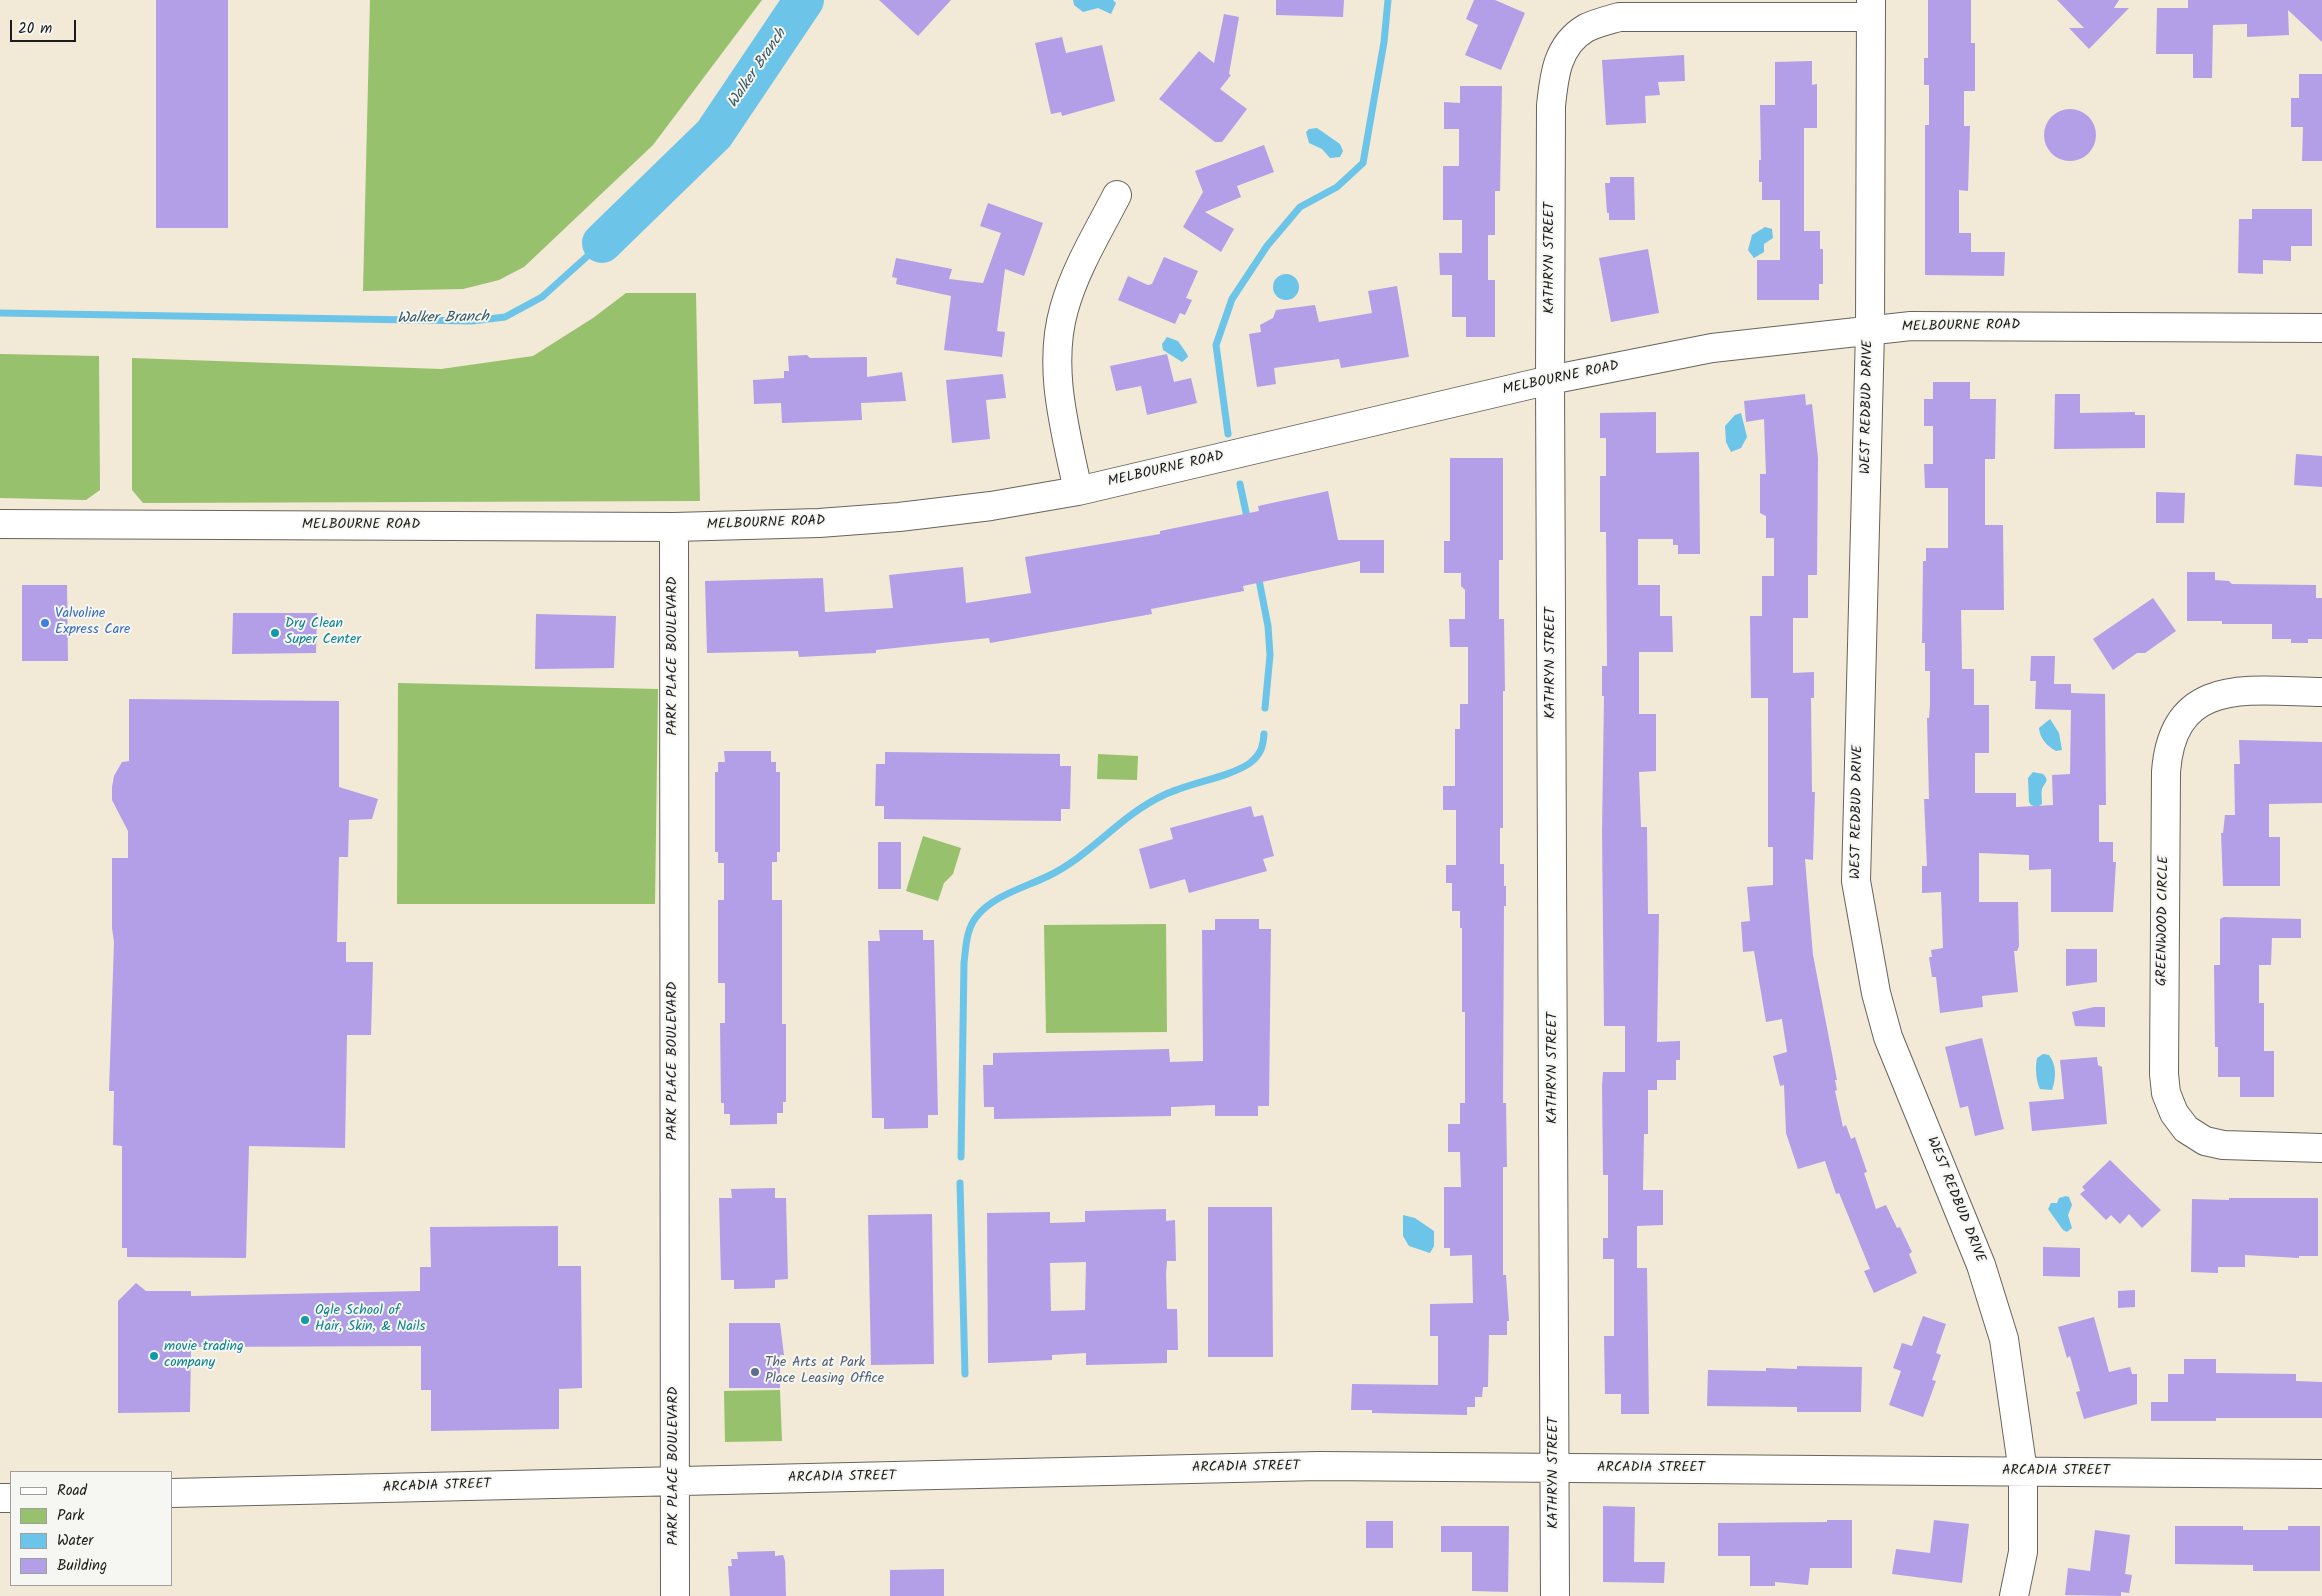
<!DOCTYPE html>
<style>
body{margin:0}
#map{position:relative;width:2322px;height:1596px;overflow:hidden;background:#f2e9d6;font-family:Kalam,sans-serif}
canvas{display:block}
.legend{position:absolute;left:10px;top:1471px;width:162px;height:115px;box-sizing:border-box;background:#f6f6f2;border:1px solid #9f9f9c;margin:0;padding:6px 9px;list-style:none;font-size:15px;color:#1c1c1c}
.legend li{display:flex;align-items:center;gap:10px;height:25px}
.legend b{width:25px;border:1px solid #9f9f9c}
.scale{position:absolute;left:10px;top:20px;width:66px;height:22px;box-sizing:border-box;border:2px solid #1c1c1c;border-top:0;padding-left:6px;font-size:15px;line-height:18px;white-space:nowrap;color:#1c1c1c;-webkit-text-stroke:4px #f6f6f2;paint-order:stroke}
</style>
<div id="map">
<canvas width="2322" height="1596"></canvas>
<ul class="legend">
<li><b style="height:6px;background:#fff"></b>Road</li>
<li><b style="height:14px;background:#98c16d"></b>Park</li>
<li><b style="height:14px;background:#6cc4e9"></b>Water</li>
<li><b style="height:14px;background:#b29fe8"></b>Building</li>
</ul>
<div class="scale">20 m</div>
</div>
<script>
const ctx = document.querySelector('canvas').getContext('2d');
ctx.lineJoin = 'round';
function fillPath(path, color) { ctx.fillStyle = color; ctx.fill(path, 'evenodd'); }
function stroke(path, color, width, dash) { ctx.strokeStyle = color; ctx.lineWidth = width; ctx.lineCap = dash ? 'butt' : 'round'; ctx.setLineDash(dash || []); ctx.stroke(path); }
function drawText(font, color, halo, rows, align = 'center') {
  ctx.font = font + ' Kalam,sans-serif'; ctx.lineWidth = 4; ctx.setLineDash([]); ctx.textBaseline = 'middle'; ctx.strokeStyle = halo; ctx.fillStyle = color; for (const [text, x, y, turn = 0] of rows) {
    ctx.save(); ctx.translate(x, y); ctx.rotate((+turn || 0) * Math.PI / 180); ctx.textAlign = isNaN(turn) ? turn : align; if (halo) ctx.strokeText(text, 0, 0); ctx.fillText(text, 0, 0); ctx.restore();
  }
}
fillPath(new Path2D(`
 M370,0H762L653,145L524,267L499,280L463,289L363,291Z
 M626,293H696L700,501L143,503L132,490V358L441,369L533,356L593,318Z
 M0,354L99,356L100,490L86,500L0,498Z
 M398,683L658,689L655,904H397Z
 M1098,754L1138,756L1137,780L1097,779Z
 M923,836L961,848L953,874L944,883L938,901L906,891Z
 M1166,924L1167,1032L1046,1033L1044,925Z
 M780,1390L782,1441L725,1442L724,1391Z`), '#98c16d');
fillPath(new Path2D(`
 M1073,0H1113L1116,3L1111,14L1098,8L1083,12L1074,5Z
 M1317,128L1340,144L1343,151L1340,157L1330,158L1322,149L1309,143L1306,132L1309,129Z
 M1765,227L1772,229L1773,238L1764,244V252L1754,258L1748,250L1752,235Z
 M1273 287a13 13 0 1 1 26 0a13 13 0 1 1-26 0Z
 M1167,337L1178,341L1187,354L1188,357L1182,362L1163,350L1162,344Z
 M1741,413L1747,437L1741,448L1731,452L1726,442L1725,426L1735,415Z
 M2050,719L2059,733L2062,750L2056,751C2047,746 2040,739 2039,728Z
 M2033,772L2043,774C2050,781 2045,782 2042,789C2041,792 2042,800 2042,804L2037,807L2031,805L2029,802L2028,778Z
 M2043,1054L2049,1055C2057,1065 2056,1079 2052,1090L2040,1089C2036,1082 2035,1067 2037,1058Z
 M2066,1196L2069,1197L2072,1205L2068,1215L2072,1228L2067,1232L2063,1230L2048,1209L2051,1203H2057L2059,1198Z
 M1403,1215L1415,1218L1434,1231V1246L1430,1253L1409,1246L1403,1236Z`), '#6cc4e9');
stroke(new Path2D(`
 M0,313L472,321L505,317L542,297L602,243
 M1228,434L1216,345L1232,299L1267,246L1300,207L1337,187L1363,163L1384,42L1388,0
 M1240,484L1248,522
 M1258,575L1268,626L1270,655L1265,708
 M961,1157L964,963C966,947 966,929 977,916C993,896 1023,888 1046,877C1090,857 1120,815 1164,795C1189,783 1230,777 1250,763C1261,754 1263,747 1264,734
 M960,1183L965,1374`), '#6cc4e9', 7);
stroke(new Path2D(`
 M602,243L714,134L804,0`), '#6cc4e9', 40);
fillPath(new Path2D(`
 M156,0H228V228H156Z
 M879,0H951L918,36Z
 M1276,0H1344L1343,17L1276,15Z
 M1474,0H1495L1525,13L1501,70L1465,55L1478,25L1466,19Z
 M1928,0H1971V43H1975V91H1964V126H1970L1968,191L1959,190V233H1971V252H2005L2004,276L1925,275V125H1929V85H1924V58H1928Z
 M2057,0H2119L2114,8H2129L2089,49L2069,28H2084Z
 M2188,0H2322V42L2288,10L2289,35L2247,37V24L2213,25L2212,78H2193V54H2156L2157,8H2188Z
 M1224,14L1239,17L1229,74L1231,75L1220,89L1247,109L1222,142H1215L1159,99L1199,51L1214,63Z
 M1062,37L1066,53L1102,45L1115,101L1062,116L1061,112L1051,114L1035,43Z
 M1684,55L1685,81L1658,82L1660,95L1645,96L1646,123L1606,125L1602,60Z
 M1812,61V85L1817,84V128H1804V231H1820V249H1823V284H1819V300H1757V260H1780V200H1762V182H1759V160H1761L1760,105H1775V62Z
 M2299,74H2322V161H2302L2303,127H2291V98H2299Z
 M1460,86H1502L1500,191H1495V235H1488V280H1495V337H1466V317H1452V275H1440L1439,253H1462V220H1443V166H1459V129H1444V102L1460,103Z
 M2044 135a26 26 0 1 1 52 0a26 26 0 1 1-52 0Z
 M1264,145L1274,172L1237,186L1241,197L1205,212L1234,229L1221,252L1183,227L1203,192L1195,171Z
 M1610,177H1634L1635,220H1609V213H1607L1605,183H1610Z
 M988,203L1043,223L1024,276L1005,269L997,331L1005,332L1002,357L944,350L951,296L896,284L897,278L892,277L896,258L952,269L949,279L983,283L1001,233L980,226Z
 M2252,209H2312V246H2291V261L2263,260V274L2238,273L2239,219H2252Z
 M1648,249L1659,313L1611,322L1599,258Z
 M1164,257L1198,271L1186,298L1192,300L1185,315L1180,313L1175,324L1118,300L1128,276L1148,285L1152,284Z
 M1397,286L1409,357L1341,368L1339,359L1274,368L1276,384L1257,387L1249,334L1261,332L1260,325L1273,318L1276,310L1315,305L1319,322L1372,313L1368,291Z
 M1167,354L1174,382L1191,378L1197,403L1147,415L1141,386L1116,391L1110,366Z
 M807,355L810,358L867,357V377L902,372L906,401L861,403L862,420L782,423L781,403L754,404L753,380L784,378V371H789L788,356Z
 M1003,374L1006,398L986,400L990,439L952,443L946,380Z
 M1933,382H1970V399H1996L1995,459H1985V525H2003L2004,610H1961L1962,669H1974V705H1989V753H1975V793H2016V807L2053,805L2052,775L2070,774L2071,710L2035,709L2036,681H2030L2031,656H2055L2054,684H2071V693L2105,694L2106,805H2099V842H2113V862H2116L2113,912H2051V869L2029,870V855L1979,853V902H2018L2019,946L2017,951H2014L2018,992L1982,996L1983,1007L1940,1013L1936,977H1932L1929,957H1932L1931,950L1943,948L1941,892L1922,893V866H1927L1924,799H1929L1927,718H1929L1930,705V671H1925V643H1922L1923,561H1926V548H1948V488H1925L1924,464H1933V426H1924V399H1933Z
 M1805,394L1806,405L1812,404L1818,458L1817,575H1808V618H1793V673L1814,672V698H1811L1812,792H1815L1813,860L1805,859L1813,955L1837,1080H1835L1837,1090L1835,1091L1843,1127L1846,1125L1851,1139L1855,1137L1867,1172L1864,1173L1876,1209L1886,1205L1897,1228L1900,1227L1912,1252L1909,1254L1917,1273L1874,1293L1864,1271L1870,1269L1839,1193L1836,1194L1825,1161L1798,1169L1786,1133L1784,1085L1780,1086L1773,1056L1787,1052L1782,1019L1766,1022L1754,951L1743,952L1741,922L1750,921L1747,887L1773,885V847H1768V698H1751L1750,616H1762V576H1774V538H1766V516L1760,513V474H1766L1764,419L1746,422L1744,401Z
 M2055,394H2080V413L2135,412V415H2145V448L2054,449Z
 M1656,412V453L1699,452L1700,554H1678V545H1673V539H1638V585H1660V616H1672L1673,652H1639V714H1656V771L1639,772L1641,827H1647L1648,914H1659L1657,1042L1680,1041V1060H1676V1080H1657V1090H1648V1134H1644L1643,1190H1663V1225L1637,1226V1268H1647L1649,1414H1621V1394H1605L1604,1336H1614V1259H1603V1238H1608V1175H1603L1602,1085L1603,1072H1625V1026H1604L1602,832L1604,696H1602V666H1607L1606,532H1600V476H1606V438H1600V413Z
 M2296,454L2322,456V487L2294,485Z
 M1450,458H1503V560H1499V619H1504L1505,691H1503V828H1500V864H1504V886H1506V906H1504L1503,1103H1506L1507,1167H1503V1275H1506L1509,1321H1507V1335H1489L1488,1387H1483L1482,1397H1475V1407H1467V1415L1372,1413V1410H1351L1352,1384L1438,1385V1336H1430V1304L1473,1303L1472,1255L1450,1256V1248H1444V1187H1461L1460,1152H1448V1124H1460V1103H1465V1012H1462V928H1460V911H1452V883H1446V865H1456V810H1443V786H1455V729H1460V704H1468V647H1450L1449,619H1465V590L1461,586V573H1444V541H1450Z
 M1328,491L1338,540H1384V573H1360V561L1243,586L1244,591L1151,609L1152,614L990,643L989,638L876,650V653L799,657L798,651L707,653L705,581L823,578L825,612L893,608L889,575L963,567L966,603L1031,593L1025,557L1160,534V531L1259,511L1258,506Z
 M2156,492L2185,493L2184,523H2156Z
 M2187,572H2215V580L2229,581L2232,584L2316,585V598H2322V639H2308V643H2291V639H2272V624H2222V621H2187Z
 M22,585H67L68,661H22Z
 M2153,598L2176,631L2145,653H2137L2113,670L2093,639Z
 M233,613H317L316,653L232,654Z
 M536,614L616,616L614,668L535,669Z
 M129,699L339,701V787L378,799L372,819L349,820L348,857H339L337,942H346V962H373L371,1035H347L345,1148L249,1146L246,1258L127,1257V1248H122V1146L113,1145L114,1091H109L114,942L112,928V858H128V831L112,800V787L114,776L122,762L129,761Z
 M2239,740L2322,742V803L2269,804V837H2280V886H2223L2221,833H2223L2225,815H2235L2234,764H2240Z
 M724,751H771V762H776V772H780V852H777V862H772V900H782V1024H786V1102H783V1113H777V1124L730,1125V1114H724V1103H721L720,1023H725V983H718V900H724V863H718V852H715V772H718V762H725Z
 M885,752L1060,754V766H1071L1070,809H1061V821L884,819V806H875L876,764H885Z
 M1251,806L1254,817L1263,815L1274,856L1263,859L1267,871L1189,893L1185,879L1150,889L1139,849L1173,839L1170,828Z
 M878,842H901V889H878Z
 M2224,917L2301,919V938H2272L2271,965H2259V1003H2264V1051H2274V1097H2240V1077H2218V1047H2215L2214,965H2220V919Z
 M1215,919H1259V929H1271L1269,1106H1258V1116H1215V1105L1171,1107V1116L994,1119V1107H984L983,1065H993V1053L1169,1049L1170,1062L1203,1061L1202,930H1215Z
 M879,930H923V940H934L938,1115H928V1128L884,1129V1118H872L868,941H880Z
 M2066,949H2097V982L2066,986Z
 M2094,1007H2105V1027L2075,1026L2072,1012Z
 M1982,1038L2004,1129L1975,1136L1968,1106L1960,1108L1945,1047Z
 M2097,1057L2098,1065L2102,1067L2107,1124L2032,1131L2029,1102L2064,1099L2060,1060Z
 M2110,1160L2161,1210L2142,1228L2129,1214L2120,1224L2111,1215L2106,1220L2080,1194L2085,1190L2082,1187Z
 M775,1188V1198H786L788,1279L775,1280V1288L734,1289V1280H721L719,1198H732L731,1189Z
 M2229,1198H2318V1256H2299V1258L2245,1255V1267H2218V1273L2191,1272L2192,1199L2229,1200Z
 M1208,1207H1272L1273,1357H1208Z
 M1166,1209V1221L1175,1220L1176,1261H1167L1166,1274L1167,1309H1177L1178,1350H1167V1363L1086,1365V1353L1052,1355V1360L988,1363L987,1213L1050,1212V1223L1085,1222V1211ZM1086,1262L1085,1310L1051,1311L1050,1263Z
 M932,1214L934,1364L871,1365L868,1215Z
 M558,1226V1266H581L582,1388L559,1389V1429L431,1431V1390H421V1346L191,1347L190,1412L118,1413V1301L136,1283L146,1291H191V1296L420,1291V1267H431L430,1227Z
 M2043,1247L2080,1248V1277L2043,1276Z
 M2135,1290V1307L2118,1308V1291Z
 M1923,1316L1946,1324L1936,1353L1941,1355L1932,1380L1936,1381L1923,1417L1889,1405L1901,1371L1893,1368L1902,1343L1912,1346Z
 M2094,1317L2109,1372L2130,1367L2132,1374H2137V1404L2084,1419L2076,1392L2080,1391L2070,1356L2067,1358L2058,1327Z
 M729,1323H780L784,1355H780V1388H729Z
 M2184,1359H2216V1373L2296,1374V1381L2322,1382V1418H2216V1421H2151V1402H2168V1374H2184Z
 M1797,1366L1862,1367L1861,1412H1797V1407L1707,1406L1708,1370L1766,1371V1368L1797,1369Z
 M1603,1506L1635,1507L1634,1562H1665L1664,1583L1603,1582Z
 M1827,1520H1852V1568H1810L1808,1585L1775,1582V1586H1750V1556H1718V1523L1827,1522Z
 M1934,1520L1969,1524L1962,1583L1892,1574L1896,1549L1930,1553Z
 M1366,1521H1393V1548H1366Z
 M1441,1526H1509L1508,1592L1472,1591V1552H1441Z
 M2175,1526H2243V1530H2288V1526H2320V1571H2253V1565L2175,1564Z
 M2095,1530L2130,1535L2125,1574L2132,1575L2129,1593L2121,1592V1596L2065,1595L2068,1568L2090,1571Z
 M775,1551V1556L783,1555L785,1561L786,1596H730L728,1566H732L731,1559H738L737,1552Z
 M944,1569V1596H890V1570Z`), '#b29fe8');
const minor = new Path2D(`
 M1871,0L1870,331L1856,881L1876,993L1888,1037L1981,1265L2004,1339L2023,1472V1552L2014,1596
 M1078,491C1066,432 1047,369 1064,309C1075,269 1098,232 1117,195
 M0,524L674,527L819,523L899,517L991,506L1078,491L1550,380L1712,348L1911,326L2322,328
 M674,527L675,1596
 M2322,692C2250,691 2173,675 2166,772L2164,1074L2166,1093L2174,1113L2186,1129L2205,1141L2223,1145L2322,1148
 M171,1493L1319,1466L2322,1474
 M0,1498H11
 M1555,1596L1550,380L1551,106C1554,76 1557,45 1586,28C1596,23 1609,20 1619,17H1871`);
stroke(minor, '#67645d', 30);
stroke(minor, '#fff', 28);
for (const [x, y, r, color] of [
 [45,623,5,"#3f7fe0"],
 [275,633,5,"#0f9aa8"],
 [305,1320,5,"#0f9aa8"],
 [154,1356,5,"#0f9aa8"],
 [755,1372,5,"#5c6f8a"]
]) { const dot = new Path2D(); dot.arc(x, y, r, 0, 2 * Math.PI); ctx.fillStyle = color; ctx.fill(dot); stroke(dot, '#f6f6f2', 2); }
drawText('14px', '#1c1c1c', '#f6f6f2', [
 ["KATHRYN STREET",1551,258,-90],
 ["MELBOURNE ROAD",1961,327,-1],
 ["MELBOURNE ROAD",1561,379,-12],
 ["WEST REDBUD DRIVE",1868,407,-89],
 ["MELBOURNE ROAD",1166,470,-13],
 ["MELBOURNE ROAD",766,524,-2],
 ["MELBOURNE ROAD",361,526],
 ["PARK PLACE BOULEVARD",674,656,-90],
 ["KATHRYN STREET",1552,663,-90],
 ["WEST REDBUD DRIVE",1858,812,-89],
 ["GREENWOOD CIRCLE",2164,921,-89],
 ["PARK PLACE BOULEVARD",674,1061,-90],
 ["KATHRYN STREET",1554,1068,-90],
 ["WEST REDBUD DRIVE",1955,1200,68],
 ["PARK PLACE BOULEVARD",675,1466,-90],
 ["ARCADIA STREET",1246,1468,-1],
 ["ARCADIA STREET",1651,1469],
 ["ARCADIA STREET",2056,1472],
 ["KATHRYN STREET",1555,1473,-90],
 ["ARCADIA STREET",842,1478,-1],
 ["ARCADIA STREET",437,1487,-2]
]);
drawText('14px', '#366cbe', '#f6f6f2', [
 ["Valvoline",55,615],
 ["Express Care",55,631]
], 'left');
drawText('14px', '#0d838f', '#f6f6f2', [
 ["Dry Clean",285,625],
 ["Super Center",285,641],
 ["Ogle School of",315,1312],
 ["Hair, Skin, & Nails",315,1328],
 ["movie trading",164,1348],
 ["company",164,1364]
], 'left');
drawText('14px', '#4e5e75', '#f6f6f2', [
 ["The Arts at Park",765,1364],
 ["Place Leasing Office",765,1380]
], 'left');
drawText('italic 15px', '#385764', '#f6f6f2', [
 ["Walker Branch",758,69,-56],
 ["Walker Branch",443,319,-1]
]);
</script>
